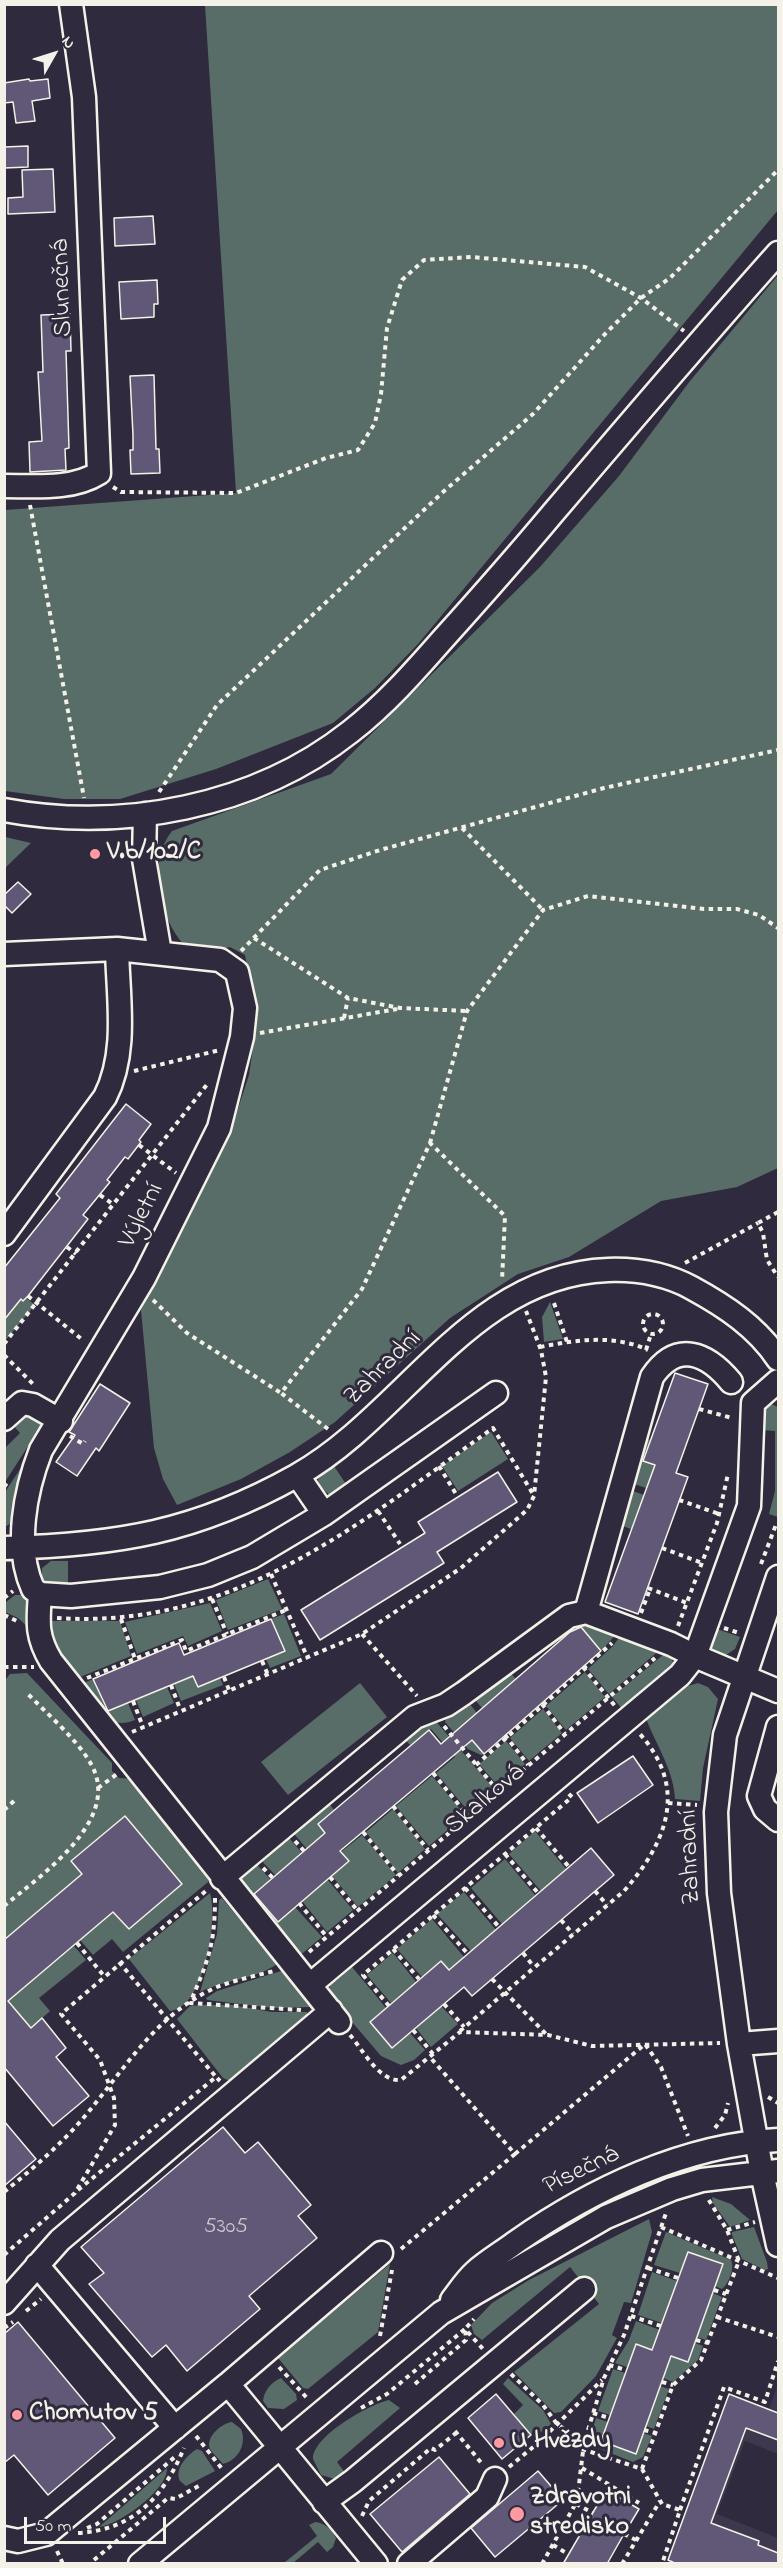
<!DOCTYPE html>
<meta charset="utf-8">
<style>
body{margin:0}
#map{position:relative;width:783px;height:2568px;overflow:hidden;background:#2f2a3d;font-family:"Indie Flower",sans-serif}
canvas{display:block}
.frame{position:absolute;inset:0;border:6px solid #f4f1e8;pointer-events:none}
.north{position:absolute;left:24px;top:24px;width:60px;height:60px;-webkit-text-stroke:4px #2f2a3d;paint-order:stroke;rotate:51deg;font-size:16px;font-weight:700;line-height:24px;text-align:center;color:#f4f1e8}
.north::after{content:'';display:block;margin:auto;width:21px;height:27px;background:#f4f1e8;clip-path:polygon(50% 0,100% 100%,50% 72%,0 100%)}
.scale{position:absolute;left:24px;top:2517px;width:142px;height:27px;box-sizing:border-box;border:3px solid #f4f1e8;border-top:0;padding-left:8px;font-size:18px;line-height:21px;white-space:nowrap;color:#f4f1e8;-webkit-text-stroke:4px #2f2a3d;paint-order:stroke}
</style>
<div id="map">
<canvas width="783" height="2568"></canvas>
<div class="frame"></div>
<div class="north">N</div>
<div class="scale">50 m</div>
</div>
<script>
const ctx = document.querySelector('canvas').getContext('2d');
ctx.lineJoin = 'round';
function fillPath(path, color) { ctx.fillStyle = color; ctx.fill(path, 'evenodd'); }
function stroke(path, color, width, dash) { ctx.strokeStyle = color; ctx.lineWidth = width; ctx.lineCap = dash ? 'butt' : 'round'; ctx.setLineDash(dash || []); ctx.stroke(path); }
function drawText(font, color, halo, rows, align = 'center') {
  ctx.font = font + ' "Indie Flower",sans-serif'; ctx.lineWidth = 6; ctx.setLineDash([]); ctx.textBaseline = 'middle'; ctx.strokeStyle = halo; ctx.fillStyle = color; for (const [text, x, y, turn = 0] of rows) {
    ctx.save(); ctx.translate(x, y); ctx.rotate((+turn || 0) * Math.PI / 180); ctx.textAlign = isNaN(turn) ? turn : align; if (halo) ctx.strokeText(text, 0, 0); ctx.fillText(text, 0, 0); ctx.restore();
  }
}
fillPath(new Path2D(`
 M778,2384V2454L745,2441L717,2514L778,2538V2563H666L729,2394L769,2409Z`), '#3e384e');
fillPath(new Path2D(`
 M205,5H778V210L418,644L375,688L333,723L216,769L120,799H64L5,791V510L236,493Z
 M778,275V1168L737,1187L661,1201L569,1257L518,1274L450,1318L335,1422L290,1452L241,1479L177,1505L163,1479L154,1448L141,1310L213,1170L230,1133L249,1075L257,1020L245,955L230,947L223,949L185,946C159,918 147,862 172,831L331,774L540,567L619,476L690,381Z
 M5,837L31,843L5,868L4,837Z
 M26,1298L35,1305L5,1341V1313L8,1315L21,1299L24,1301Z
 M550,1302L563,1339L544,1342L542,1317Z
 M771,1404L778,1407V1517L769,1514L775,1491V1431L761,1430L764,1406Z
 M33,1412L43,1423L5,1482V1448L20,1433L10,1422L24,1414Z
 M491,1432L508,1459L458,1491L442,1466Z
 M641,1436L650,1440L643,1460L655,1465L646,1488L628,1482Z
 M30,1454L14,1517L11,1523L5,1527V1492Z
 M334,1466L346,1484L336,1490L338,1494L331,1496L320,1487L318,1480L321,1474Z
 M627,1489L644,1495L631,1529L617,1524Z
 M51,1561H68V1584L51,1585L42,1580V1568Z
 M268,1579L282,1609L228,1630L216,1600Z
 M15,1595H25L30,1599L31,1630L18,1618L5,1612V1603Z
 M210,1603L222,1631L188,1646L183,1636L137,1654L125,1622Z
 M284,1614L301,1656L270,1668L266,1659L285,1651L271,1619Z
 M586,1618L619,1631L601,1651L579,1625L560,1640L553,1632Z
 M44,1621H120L131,1656L73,1680L54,1657Z
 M714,1628L740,1637L735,1649L726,1655L716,1653L709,1646Z
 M623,1632L663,1647L609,1694L588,1669L613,1646Z
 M669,1650L674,1666L624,1711L612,1697Z
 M506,1668L516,1679L482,1708L470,1694Z
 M585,1672L605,1697L566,1730L546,1706Z
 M27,1673L112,1763V1771L119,1778L136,1779L213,1878L123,1952L112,1939L93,1955L80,1940L113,1912L129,1929L182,1884L125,1816L71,1860L82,1874L5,1940V1680L10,1674Z
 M193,1676L199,1687L220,1678L223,1685L181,1701L174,1684Z
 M93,1679L107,1712L128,1703L135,1720C107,1732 94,1705 77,1686Z
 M360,1683L387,1717L288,1795L261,1762Z
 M698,1683L708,1687L718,1699L703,1768L700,1801L675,1799C674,1772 657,1746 647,1721V1713L681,1688Z
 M167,1687L174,1703L143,1717L136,1700Z
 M465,1698L477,1713L484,1754L481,1755L468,1749L445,1722L447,1712Z
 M543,1709L562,1733L529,1761L510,1738Z
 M433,1718L494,1789L469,1812L436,1773L455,1757L431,1729L410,1745L401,1735Z
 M506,1741L525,1764L498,1786L479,1764Z
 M432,1776L465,1815L429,1846L396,1806Z
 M325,1798L334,1810L318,1824L325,1833L307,1849L289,1828Z
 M393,1809L425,1849L398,1873L366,1832Z
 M535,1831L566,1869L541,1891L509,1854Z
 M284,1832L302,1853L276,1876L256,1855Z
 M362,1835L396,1875L358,1907L332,1876L349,1861L341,1852Z
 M252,1859L322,1937L298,1957L234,1875Z
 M505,1859L535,1895L502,1924L471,1888Z
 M327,1879L353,1910L327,1932L302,1901Z
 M464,1892L496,1930L471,1951L437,1914Z
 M210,1893C218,1920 205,2007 170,2011L129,1959Z
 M222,1898L277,1964C256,1979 224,1980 200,1992L217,1934L219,1900Z
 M432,1919L464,1957L449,1970L441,1961L422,1977L397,1949Z
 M74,1946L86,1960L39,1998L50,2011L31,2028L8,2001Z
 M393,1953L416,1982L391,2003L367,1975Z
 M352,1967L386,2008L370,2022L392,2048L410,2033L425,2050L414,2060L401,2065L381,2056L335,2002L329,1991L331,1976L336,1981Z
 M281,1971H285L313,2004L311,2007L274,2008L207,2000L206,1998L217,1991Z
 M202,2005H232L272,2012H307L308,2017L230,2081L223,2078L177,2019L190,2006Z
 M441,2006L458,2024L431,2047L416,2028Z
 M712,2197L731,2204L750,2220L730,2227L713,2203Z
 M649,2219L652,2232L631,2303L624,2302L612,2335L617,2338L596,2376L561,2412L554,2413L514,2372L599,2304L570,2267L482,2340L474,2334L471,2325L492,2303L529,2280Z
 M754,2227L767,2262L768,2269L765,2270L742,2259L732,2235V2232Z
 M666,2232L731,2260C735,2267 729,2284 722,2289L715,2286L723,2264L688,2252L680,2273L654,2265Z
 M390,2264L378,2332L308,2389L303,2388L278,2358Z
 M652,2272L677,2281L662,2323L638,2315Z
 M713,2293L722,2297L706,2340L697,2337Z
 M636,2321L660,2330L652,2350L636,2344L627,2367L615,2363L629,2340Z
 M695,2343L703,2346L698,2360L673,2382L663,2378L671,2356L688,2362Z
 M613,2369L625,2373L610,2415L598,2411Z
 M281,2378L296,2394L297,2400L284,2409L268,2408L263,2401C264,2391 271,2382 281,2378Z
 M508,2378L543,2410L551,2424L537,2435L533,2431L531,2435L514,2414L523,2405L503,2384Z
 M660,2386L669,2389L654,2429L646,2426Z
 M389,2400L400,2408L337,2462L346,2474L335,2479L321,2475L313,2459C313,2436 368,2405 389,2400Z
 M596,2418L608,2422L601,2441L635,2454L643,2433L652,2436L643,2457L633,2462L595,2447L589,2442Z
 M232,2422L241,2429C247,2443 239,2460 223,2464C219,2459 213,2454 210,2449C205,2437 222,2423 232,2422Z
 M197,2449L202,2451L215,2471L186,2486L180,2481C174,2469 187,2455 197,2449Z
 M167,2468C168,2490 119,2525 99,2527Z
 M315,2522C325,2523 331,2529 336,2538L333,2547L327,2552L318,2542L293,2563H284L317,2536L309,2525Z`), '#586d67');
const building = new Path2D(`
 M29,79L30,81L48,79L50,98L32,101L35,121L16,123L13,102L4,103V83Z
 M28,146V167L4,168V147Z
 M53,169L55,212L8,214V198L23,197L22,170Z
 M153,216L155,244L115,246L114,218Z
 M157,280L158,304H154V317L121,319L119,282Z
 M70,314L71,351H66L69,448L65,449L66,470L30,472L29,442L42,441L38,372H43L41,315Z
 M154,375L156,449H159L160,473L131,474L130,450H133V435L130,376Z
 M18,882L31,894L12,913L4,905V895Z
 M126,1104L151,1124L139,1140L141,1142L128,1159L125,1157L107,1180L110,1182L83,1215L88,1219L28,1296L23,1301L21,1299L4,1320V1268L60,1198L56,1194Z
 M675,1373L708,1384L676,1473L688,1477L638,1614L605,1602L655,1465L643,1461Z
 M100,1384L130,1403L99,1451L96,1448L77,1476L56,1462L75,1435L69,1432Z
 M498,1472L517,1502L437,1552L444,1563L320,1640L301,1610L425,1533L418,1522Z
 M271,1619L285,1651L198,1687L193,1676L108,1711L93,1679L179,1643L184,1655Z
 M581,1627L601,1651L484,1754L472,1740L340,1851L349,1861L278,1922L254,1894L325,1833L318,1824L429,1730L441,1744L570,1632Z
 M633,1756L653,1785L598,1823L577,1793Z
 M125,1816L182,1884L129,1929L113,1912L8,2001L31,2028L42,2018L66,2048L56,2057L89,2096L53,2126L4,2067V1940L82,1874L71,1861Z
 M591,1848L614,1875L472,1996L464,1987L392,2048L370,2022L441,1961L449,1970Z
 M4,2121L36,2159L4,2186Z
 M223,2127L245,2153L258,2142L311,2205L298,2216L317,2238L249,2296L260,2309L187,2371L166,2345L152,2357L89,2284L104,2273L81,2247Z
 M688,2252L723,2264L688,2362L671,2356L636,2454L601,2441L636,2344L652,2350Z
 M18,2322L115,2438L48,2495L14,2455L4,2463V2334Z
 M496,2394L531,2435L502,2459L468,2418Z
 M729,2394L778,2413V2440L746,2428L711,2523L759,2541L758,2545L778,2553V2564H677L668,2560Z
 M439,2457L470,2494L402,2552L370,2514Z
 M538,2471L563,2500L495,2557L471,2528Z
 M606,2490L639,2509L624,2534L607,2564H563Z`);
fillPath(building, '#605876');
stroke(building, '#f4f1e8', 1.5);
const minor = new Path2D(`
 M4,486C35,486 72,490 99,473L84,97L71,4
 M4,810C122,832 255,807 350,732C385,705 414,672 443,639C480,598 517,556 553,513C627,426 701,339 778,253
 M145,814L144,859L160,953
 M4,954L117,949L220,960L237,972L245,1008L242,1037L219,1128L144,1278L41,1450C25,1491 14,1547 33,1589L40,1594L71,1596L160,1587L208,1575L252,1557L324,1514L496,1393
 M4,1234L105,1097C128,1052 118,998 117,949
 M4,1419L22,1403L33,1405L61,1421
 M298,1476L324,1514
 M4,1548C117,1545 196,1532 296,1476C405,1415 471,1275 608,1270C637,1269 666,1274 692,1288C725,1306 757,1327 778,1359
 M778,1577L725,1735L716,1812L719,1893L739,2044L762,2173L778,2245
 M40,1594C38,1622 36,1636 51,1661L339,2022
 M586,1612L671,1644L695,1656L749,1506L753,1403L778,1381
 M778,1727L759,1796L765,1809L778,1820
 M222,1878L415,1717L446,1705L464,1693L569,1616L586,1612L652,1377C677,1340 707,1353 731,1382
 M310,1985L680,1675L695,1656L778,1691
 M739,2044L778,2041
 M37,2265L175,2428
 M452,2300C459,2291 466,2280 475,2272C487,2261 503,2252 516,2242C592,2189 684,2145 778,2140
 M4,2303L60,2240L331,2011
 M228,2384L381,2253
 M324,2502L353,2481L584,2289
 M4,2538L18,2541L46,2534L228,2384L376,2564
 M140,2564L441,2313L606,2217L672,2189L702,2180L778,2171
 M409,2564L487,2497L495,2479`);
stroke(minor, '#f4f1e8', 27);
stroke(new Path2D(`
 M113,487L121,492L236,493L326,458L358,450L375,423L381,394L387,328L402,280L424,260L471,257L585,267L641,298L684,331
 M30,505L84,798
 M159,792L217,705L443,492L533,414L605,334L641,298L670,278L778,170
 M462,828L543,910
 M254,938L348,998L400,1008L467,1011
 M241,951L320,870L380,850L604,788L778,750
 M344,1018L348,998
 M260,1033L397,1009
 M134,1071L220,1050
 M430,1143L467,1011L543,910L588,896L704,909H737L759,915L778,928
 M139,1145L176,1173
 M100,1195L114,1205
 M778,1212L758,1223L763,1233L767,1260L778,1277
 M67,1247L76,1254
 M685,1263L758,1223
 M28,1296L84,1341
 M153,1300L187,1333L281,1393
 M554,1303L567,1342
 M643 1324a10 10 0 1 1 20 0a10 10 0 1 1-20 0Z
 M4,1344L209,1082
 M540,1347C576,1340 613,1334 648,1350
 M646,1350L651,1334
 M4,1355L33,1384
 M699,1409L732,1418
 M328,1429L281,1393L362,1289L430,1143L505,1216L502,1281
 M70,1436L83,1444L85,1441
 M439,1466L456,1494
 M4,1487L9,1480
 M679,1500L719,1514
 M378,1511L400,1544
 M662,1548L702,1563
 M761,1564L777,1522
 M271,1574L308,1659
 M648,1588L687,1603
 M4,1598L13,1591
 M212,1599L227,1634
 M641,1613L650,1589
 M4,1615L19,1622
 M57,1618C233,1630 359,1524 493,1428L533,1494
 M121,1619L135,1659
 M678,1626L717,1523L728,1474
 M724,1628L739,1633
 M362,1634L417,1696
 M262,1661L268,1675
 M4,1667H34
 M583,1667L615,1706
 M224,1677L229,1690
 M87,1678L182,1640L186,1651L286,1610
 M171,1685L180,1709
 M133,1701L143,1727
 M542,1704L565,1734
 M444,1726L498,1791
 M132,1732L362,1634L461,1568L527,1510L534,1496L546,1377L541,1350L526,1311
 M505,1735L528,1765
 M476,1765L612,1643
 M433,1773L468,1816
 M98,1788L117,1774
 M668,1803L697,1805
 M393,1806L428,1850
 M4,1810L15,1800
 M536,1828L569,1867
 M363,1832L398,1875
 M295,1841L304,1851
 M505,1854L538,1893
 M263,1868L273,1878
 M330,1877L357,1910
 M465,1888L499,1927
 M595,1891L607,1905
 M215,1898C215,1945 208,1961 190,2003L301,2010
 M299,1903L327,1937
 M4,1906C40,1876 123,1820 91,1764C77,1739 46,1713 26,1692
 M433,1915L468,1954
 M561,1920L573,1934
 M77,1943L104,1976
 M393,1949L419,1979
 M309,1952L655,1658
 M523,1953L534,1967
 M119,1962L216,2077
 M492,1979L547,2035
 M444,2004L464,2027
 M389,2006L363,1975L572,1797L568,1793
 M413,2030L433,2054
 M460,2031L624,1891C667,1842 689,1788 639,1733
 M350,2035C363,2050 379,2082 401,2080L460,2032L548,2035L592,2046L720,2043
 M768,2097L778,2103
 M715,2128L725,2115L728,2103
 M515,2154L645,2044L661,2067L688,2136
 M78,2190L216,2077L220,2081
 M4,2192C35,2167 65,2141 90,2110C128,2064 159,2012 217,1987C235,1980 255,1976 274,1971
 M661,2227L778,2278
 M727,2230L755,2222
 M401,2249L515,2154L429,2056
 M4,2255L75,2193L115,2125L114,2098L100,2060L61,2014L207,1890
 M648,2268L678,2278
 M714,2290L726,2294
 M26,2311L41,2299
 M631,2316L661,2326
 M717,2317L778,2337
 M4,2328L13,2322
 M380,2336L392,2270
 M696,2340L708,2343
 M609,2365L626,2370
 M279,2367L307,2398
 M511,2374L543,2405L557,2424L584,2443
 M662,2382L673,2385
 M415,2384L466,2340L465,2329L474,2319
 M361,2408L387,2394L465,2329L483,2349
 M593,2413L609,2418
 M644,2430L655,2433
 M455,2431L483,2465
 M196,2436L223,2470
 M582,2449L642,2469L662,2504L680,2510L662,2564
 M509,2467L538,2443L602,2380
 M582,2468L639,2503
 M642,2469L673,2385L701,2360L739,2261L727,2230L707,2197
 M576,2504L593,2513
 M680,2510L724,2387L765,2402L778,2361
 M362,2516L369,2501L431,2448L435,2450L456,2433
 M87,2528L97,2524L176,2456
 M78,2533C134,2530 164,2496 184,2448
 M624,2534L636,2540
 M553,2545L568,2554
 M57,2551L63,2564
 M94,2560L168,2498L175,2499L202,2484
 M542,2564L577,2501L584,2443L604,2378L624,2335L666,2213
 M622,2564L660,2501`), '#f4f1e8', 4, [4.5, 4.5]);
stroke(minor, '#2f2a3d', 22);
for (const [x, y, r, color] of [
 [95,854,6,"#ff9aa2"],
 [17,2415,6,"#ff9aa2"],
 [499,2443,6,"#ff9aa2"],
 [517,2514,8,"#ff9aa2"]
]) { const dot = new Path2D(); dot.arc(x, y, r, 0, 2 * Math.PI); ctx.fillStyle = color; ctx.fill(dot); stroke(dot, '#2f2a3d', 2); }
drawText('22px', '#cfcbcc', null, [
 ["5305",226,2228]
]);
drawText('26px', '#f4f1e8', '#2f2a3d', [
 ["Slunečná",64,288,-92],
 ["Výletní",143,1216,-63],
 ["Zahradní",384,1369,-44],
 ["Skalková",486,1801,-40],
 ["Zahradní",692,1857,-92],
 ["Písečná",582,2172,-26]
]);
drawText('bold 26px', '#f4f1e8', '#2f2a3d', [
 ["V.b/102/C",107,854],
 ["Chomutov 5",29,2415],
 ["U Hvězdy",511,2443],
 ["Zdravotni",530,2499],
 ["stredisko",530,2529]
], 'left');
</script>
